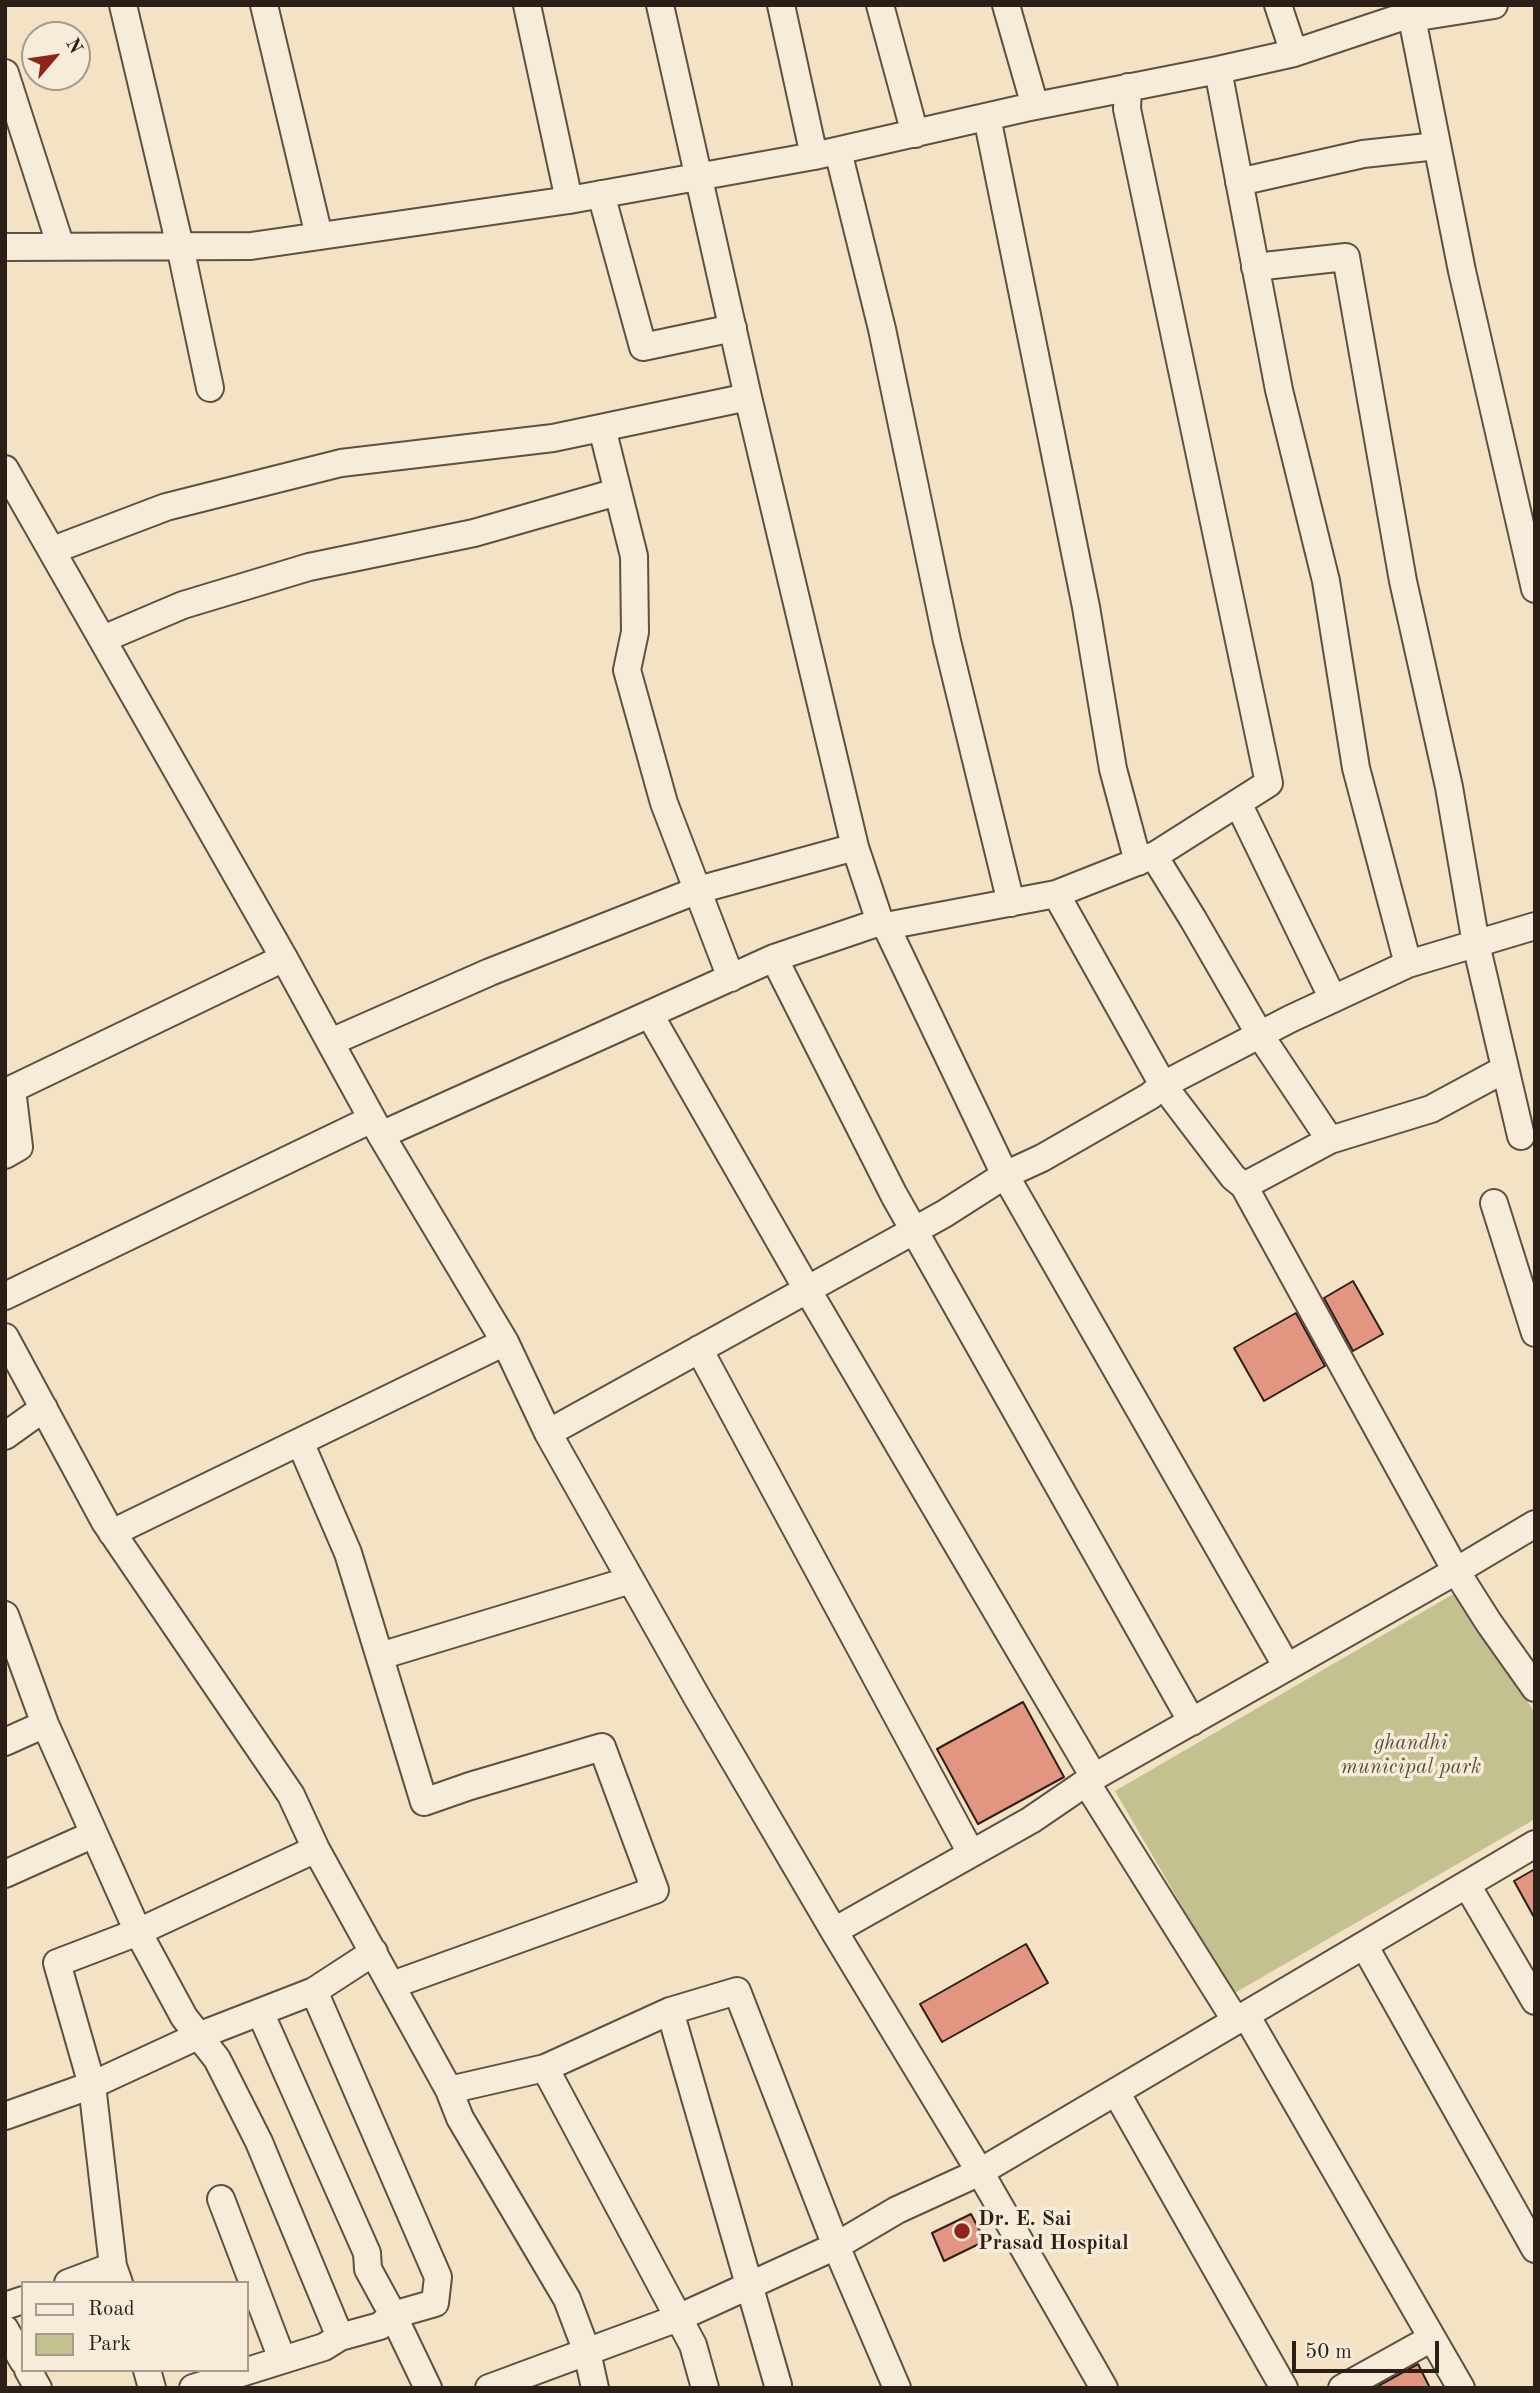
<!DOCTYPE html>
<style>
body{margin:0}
#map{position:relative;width:1540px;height:2393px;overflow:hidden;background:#f3e2c4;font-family:"Old Standard TT",serif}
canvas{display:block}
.frame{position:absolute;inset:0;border:7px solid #2c1f18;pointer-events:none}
.legend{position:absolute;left:21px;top:2281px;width:228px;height:91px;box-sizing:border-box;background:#f7ecd9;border:2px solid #a69a8c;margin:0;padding:9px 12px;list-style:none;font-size:21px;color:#2c1f18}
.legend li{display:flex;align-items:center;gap:14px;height:35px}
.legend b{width:35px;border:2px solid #a69a8c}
.north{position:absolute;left:21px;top:21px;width:70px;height:70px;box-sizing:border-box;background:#f7ecd9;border:2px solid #a69a8c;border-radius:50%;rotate:61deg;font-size:19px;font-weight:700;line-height:28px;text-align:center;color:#2c1f18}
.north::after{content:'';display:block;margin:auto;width:24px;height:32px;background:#8f2418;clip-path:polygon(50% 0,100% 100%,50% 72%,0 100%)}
.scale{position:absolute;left:1292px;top:2341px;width:147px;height:32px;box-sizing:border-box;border:4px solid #2c1f18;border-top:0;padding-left:9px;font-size:21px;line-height:24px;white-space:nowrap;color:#2c1f18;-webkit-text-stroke:5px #f7ecd9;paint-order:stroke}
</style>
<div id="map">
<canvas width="1540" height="2393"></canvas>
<div class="frame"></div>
<ul class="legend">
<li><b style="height:9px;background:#f7ecd9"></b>Road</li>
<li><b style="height:19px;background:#c3c18f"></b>Park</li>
</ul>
<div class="north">N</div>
<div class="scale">50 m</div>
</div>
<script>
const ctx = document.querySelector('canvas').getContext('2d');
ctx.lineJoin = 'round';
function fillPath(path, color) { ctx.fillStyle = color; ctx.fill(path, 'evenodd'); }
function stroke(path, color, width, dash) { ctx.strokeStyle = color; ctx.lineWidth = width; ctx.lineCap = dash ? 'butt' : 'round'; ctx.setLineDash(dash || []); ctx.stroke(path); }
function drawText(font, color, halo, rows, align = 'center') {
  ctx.font = font + ' "Old Standard TT",serif'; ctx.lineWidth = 7; ctx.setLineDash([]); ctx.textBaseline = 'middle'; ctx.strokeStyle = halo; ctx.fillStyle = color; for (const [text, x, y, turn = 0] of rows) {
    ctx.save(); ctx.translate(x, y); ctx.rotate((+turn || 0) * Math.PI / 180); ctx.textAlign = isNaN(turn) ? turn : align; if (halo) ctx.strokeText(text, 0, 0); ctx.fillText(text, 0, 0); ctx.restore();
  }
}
fillPath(new Path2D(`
 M1462,1589L1535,1714V1819L1233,1994L1115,1791Z`), '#c3c18f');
const building = new Path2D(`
 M1353,1281L1383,1334L1353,1351L1324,1298Z
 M1296,1313L1325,1366L1264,1401L1234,1348Z
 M1023,1702L1064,1777L978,1824L937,1749Z
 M1535,1869V1919L1514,1881Z
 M1026,1944L1048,1983L942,2042L920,2004Z
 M971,2214L985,2241L944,2261L932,2233Z
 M1418,2364L1430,2388H1379L1378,2386Z`);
fillPath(building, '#e29581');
stroke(building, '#2c1f18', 2);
const minor = new Path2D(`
 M123,5L180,246L210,388
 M264,5L319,236
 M527,5L569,200
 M660,5L748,397L855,847L880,922L886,926L1005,1175L1287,1667
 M781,5L814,156
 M880,5L915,134
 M1006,5L1035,106
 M1278,5L1294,53
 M1409,5L1412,18L1494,5
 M1218,70L1279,390L1326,581L1356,768L1408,964
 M5,73L61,247
 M1128,87L1127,109L1269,783L1154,856L1193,919L1260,1035L1330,1140
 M987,117L1086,607L1113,769L1138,862
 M838,151L882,329L947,641L1011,903
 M1239,182L1363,154L1437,146
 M601,194L643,347L733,328
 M5,247L251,246L569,200L814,156L1025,108L1218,70L1294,53L1399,18H1412L1462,271L1535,589
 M1255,267L1346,257L1403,581L1449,787L1476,944L1521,1136
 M602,428L634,556L635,632L627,670L664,803L731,978
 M5,469L284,958L381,1135L505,1342L548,1433L698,1699L834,1931L980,2172L1104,2388
 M53,550L166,507L341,463L553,438L748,397
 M103,639L183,605L309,567L474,533L617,492
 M1238,803L1333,999
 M886,926L1056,894L1152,856
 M774,958L894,1195L1192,1722
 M650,1015L807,1289L1094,1777
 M331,1042L490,972L698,890L855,847
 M381,1135L774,958L880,922
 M5,1155L19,1147L12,1089L284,958
 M1244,1186L1330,1140L1431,1109L1505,1069
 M1494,1203L1535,1333
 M5,1296L372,1119
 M5,1337L105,1522L291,1795L316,1849L449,2090L460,2118L567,2299L587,2352L595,2388
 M699,1349L971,1853
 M548,1433L944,1214L1005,1175L1042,1158L1150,1096L1163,1085L1290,1019L1408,964L1535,926
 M5,1436L44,1408
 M300,1442L348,1553L424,1802L470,1786L602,1747L655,1890L392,1985
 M1535,1524L1456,1571L1489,1623L1535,1688
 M112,1533L505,1342
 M5,1615L45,1724L138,1932L316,1849
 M380,1656L631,1580
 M5,1742L45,1724
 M1086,1782L1236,2021
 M5,1874L94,1834
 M1467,1885L1535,2001
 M834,1931L1031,1820L1094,1777L1456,1571L1244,1186L1233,1177L1163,1085L1056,894
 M1364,1945L1535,2249
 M670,2011L778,2385
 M260,2012L367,2253L368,2269L393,2315L428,2388
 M1246,2015L1461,2388
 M545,2068L670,2011L737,1991L836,2246L897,2388
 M449,2090L545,2068L693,2345L705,2388
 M1116,2092L1284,2388
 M5,2116L92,2085L198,2036L314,1991L374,1952
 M221,2199L282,2359
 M68,2283L113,2266
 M119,2283L113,2266L92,2085L57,1963L138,1932L184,2017L217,2059L259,2142L340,2337
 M5,2306L23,2300
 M5,2329L23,2361
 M28,2370L38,2388
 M147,2370L152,2388
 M193,2388L324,2347L340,2337L380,2326L393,2315L435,2303L438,2277L314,1991
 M489,2388L678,2318L836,2246L897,2210L980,2172L1535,1844
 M1342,2388L1432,2338`);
stroke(minor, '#5e5043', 30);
stroke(minor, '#f7ecd9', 26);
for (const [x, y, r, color] of [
 [962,2231,9,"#8f2418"]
]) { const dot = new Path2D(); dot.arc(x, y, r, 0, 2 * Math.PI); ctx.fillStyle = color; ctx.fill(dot); stroke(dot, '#f7ecd9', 2.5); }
drawText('italic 21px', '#59503c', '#f7ecd9', [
 ["ghandhi",1411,1743],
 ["municipal park",1411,1767]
]);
drawText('bold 21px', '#2c1f18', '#f7ecd9', [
 ["Dr. E. Sai",978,2219],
 ["Prasad Hospital",978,2243]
], 'left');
</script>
